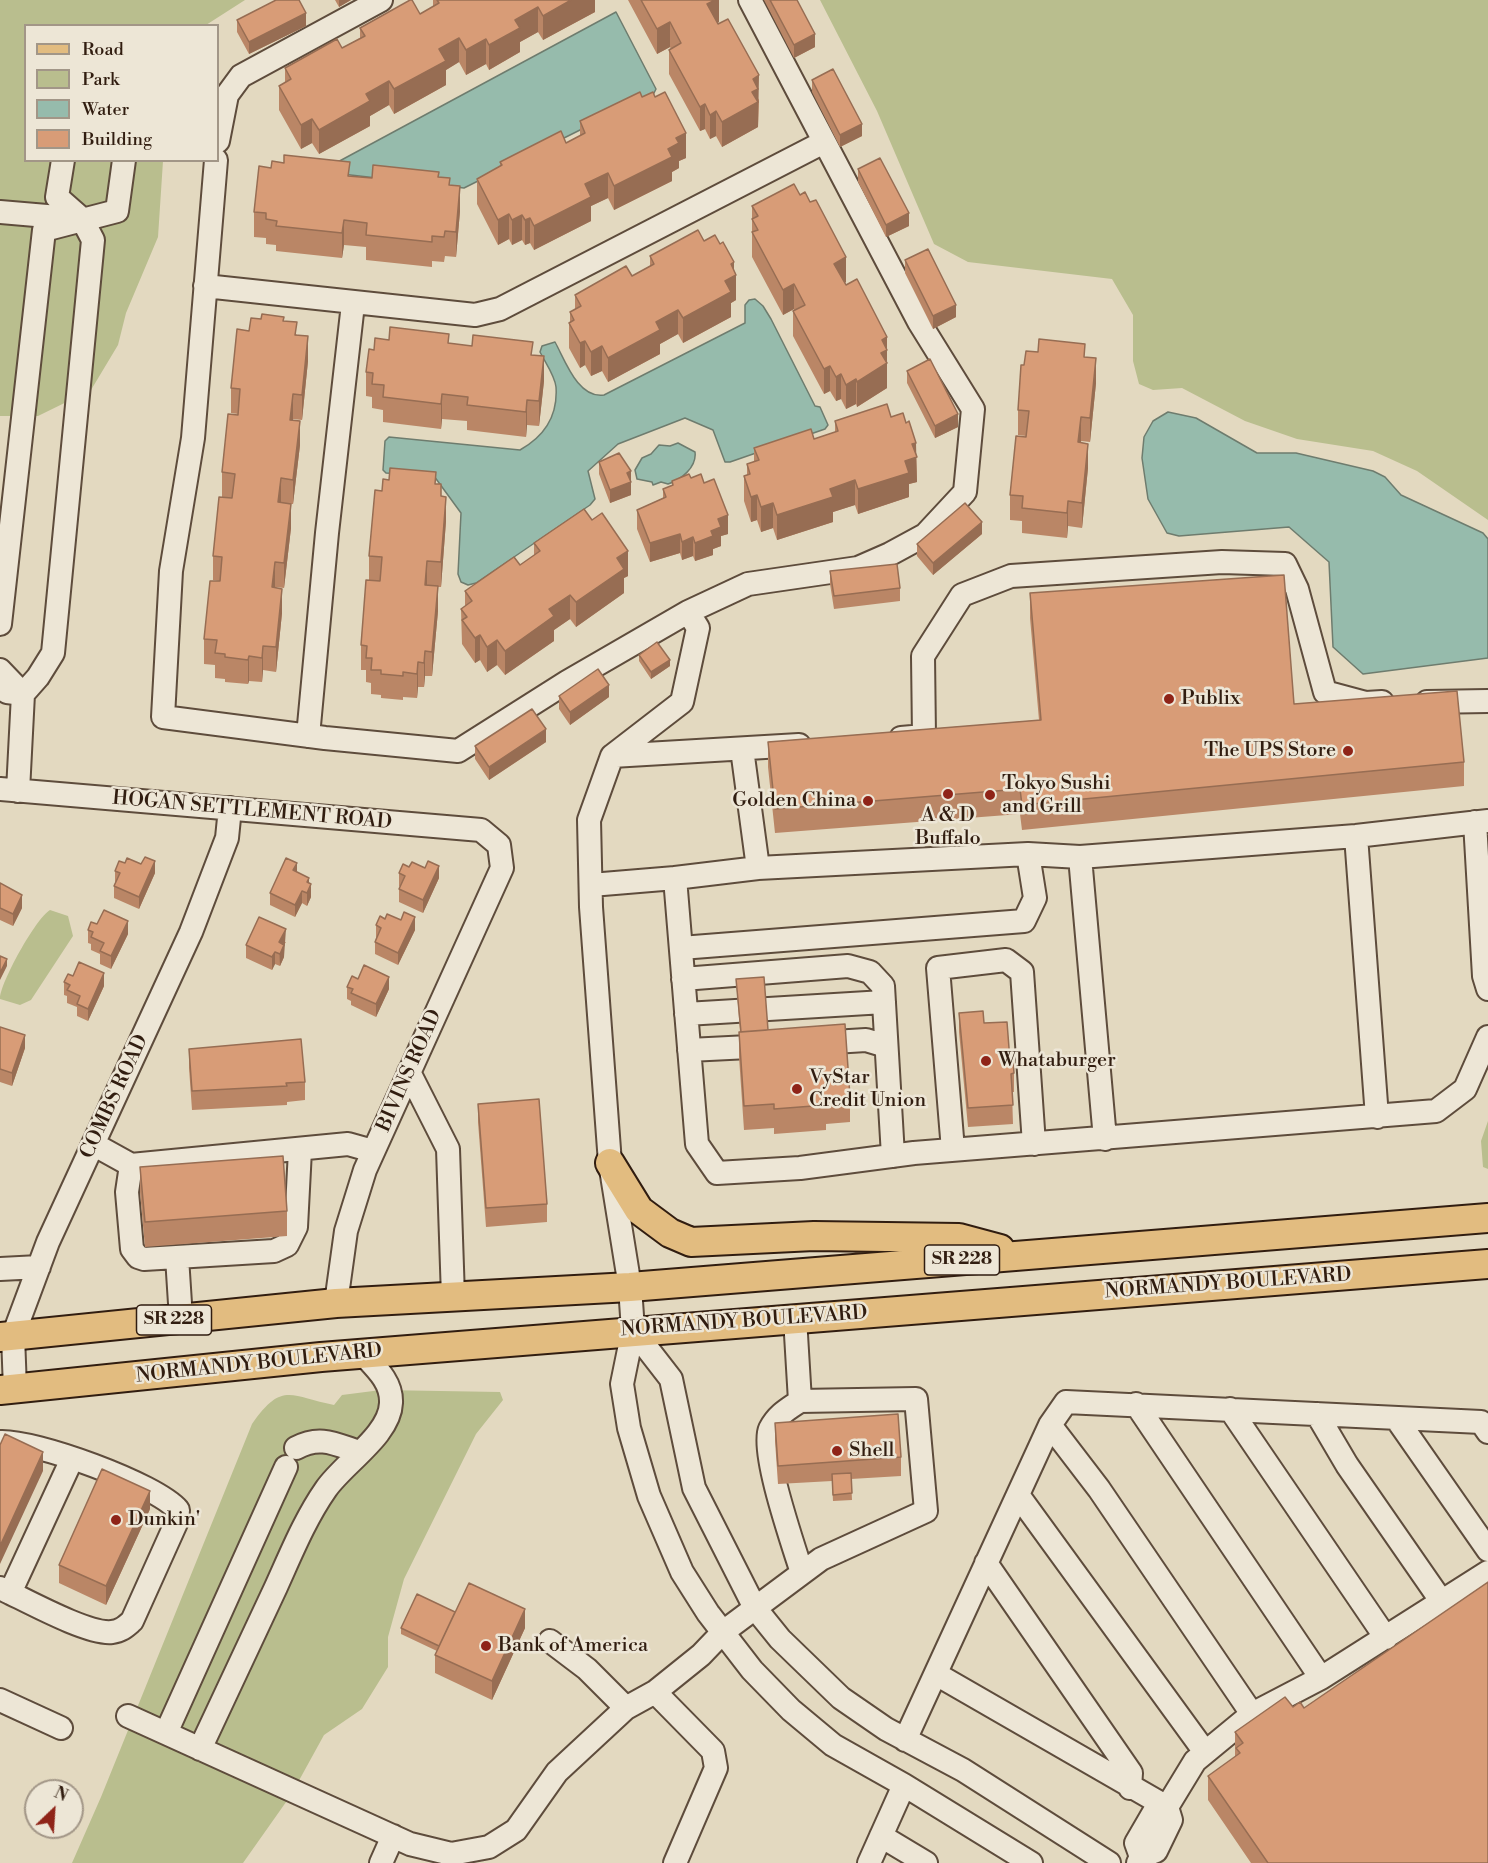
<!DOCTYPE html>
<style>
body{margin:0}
#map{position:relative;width:1488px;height:1863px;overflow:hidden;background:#e3d9c0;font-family:"Libre Bodoni",serif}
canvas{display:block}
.legend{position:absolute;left:24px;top:24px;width:195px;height:138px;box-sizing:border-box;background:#ede6d6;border:2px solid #a29687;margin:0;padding:8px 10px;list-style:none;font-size:18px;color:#311d10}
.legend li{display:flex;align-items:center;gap:12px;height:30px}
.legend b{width:30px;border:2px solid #a29687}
.north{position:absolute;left:24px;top:1779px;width:60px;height:60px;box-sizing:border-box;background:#ede6d6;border:2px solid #a29687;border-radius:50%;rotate:25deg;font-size:16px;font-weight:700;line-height:24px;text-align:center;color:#311d10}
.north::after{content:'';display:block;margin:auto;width:21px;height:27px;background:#8f2418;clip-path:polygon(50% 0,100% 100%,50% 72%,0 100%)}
</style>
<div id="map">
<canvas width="1488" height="1863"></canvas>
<ul class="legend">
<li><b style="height:8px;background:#e2bc80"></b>Road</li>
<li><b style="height:16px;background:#b9be8e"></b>Park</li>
<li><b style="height:16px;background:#96bbac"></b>Water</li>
<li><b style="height:16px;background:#d89c77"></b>Building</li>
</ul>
<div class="north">N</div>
</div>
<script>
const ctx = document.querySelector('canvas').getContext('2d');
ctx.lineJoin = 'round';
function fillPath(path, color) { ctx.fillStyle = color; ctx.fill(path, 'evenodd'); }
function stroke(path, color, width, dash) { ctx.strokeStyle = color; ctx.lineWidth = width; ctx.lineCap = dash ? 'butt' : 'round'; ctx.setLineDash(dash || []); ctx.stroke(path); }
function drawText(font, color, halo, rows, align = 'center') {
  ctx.font = font + ' "Libre Bodoni",serif'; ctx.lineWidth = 5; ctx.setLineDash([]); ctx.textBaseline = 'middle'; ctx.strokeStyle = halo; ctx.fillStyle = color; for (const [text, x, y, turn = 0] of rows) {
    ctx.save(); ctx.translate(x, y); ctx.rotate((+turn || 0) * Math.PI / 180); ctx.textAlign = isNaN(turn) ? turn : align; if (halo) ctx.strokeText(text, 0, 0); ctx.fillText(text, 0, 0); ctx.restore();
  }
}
fillPath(new Path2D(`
 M0,0H245L206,25L26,26V160L163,161L158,237L126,313L118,345L91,390L38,416H0Z
 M820,0H1488V520L1417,471L1373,451L1297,439L1245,421L1182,388L1153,390L1139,384L1133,361V315L1112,279L968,262L934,244L877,111Z
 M50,910L68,916L73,936L31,1000L20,1005L0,999C0,983 36,918 50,910Z
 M1488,1121V1169L1483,1167L1481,1141Z
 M381,1390L500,1392L503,1400L476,1434L404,1579L388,1637V1667L362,1709L324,1735L291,1795L243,1863H72L101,1797L252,1424C282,1381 290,1396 334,1405L342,1395Z`), '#b9be8e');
const water = new Path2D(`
 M616,12L656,89L654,93L464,188L342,174L334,164Z
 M755,299L763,306L771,319L815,406L820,407L828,425L825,429L730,462H725L713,430L685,418L618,444L588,471L595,499L590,505L476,583L468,585L461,582L458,574L461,513L434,476L386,473L383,470L385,441L389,437L520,450C545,436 558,416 556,387C555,376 545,362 540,352L542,346L555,342C565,360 578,399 604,395L745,323V305L749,300Z
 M1168,412L1196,418L1257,453H1296L1373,471L1385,477L1401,495L1483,533L1488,539V658L1363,674L1333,647L1329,562L1289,527L1179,536L1167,533L1148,499L1142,458L1144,437L1153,421Z
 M678,443L695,452C697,467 681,480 668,484L661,482L653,485L652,482L637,479L635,470L642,458L651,454L659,445L670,446Z`);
fillPath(water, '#96bbac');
stroke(water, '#6e7c6e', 1.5);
const minor = new Path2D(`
 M218,141L227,95L241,76L381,0
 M216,160L193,438L171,571L163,717L325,738L458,751L567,682L688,612L748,584L858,568L890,554L925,535L965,492L973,409L919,322L750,0
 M0,212L70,218
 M205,286L475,315L500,309L824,142
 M688,612L698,628L682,702L612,756L589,820L591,907L610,1163L630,1287L633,1330L622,1384L629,1428L649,1496L682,1572L708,1613L752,1670L791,1710L833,1745L904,1785L1031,1863
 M0,624L44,230L117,211L124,160
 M0,670L23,694L38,677L53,653L93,240L82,219L57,197L63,160
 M7,692L23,694L18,791
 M1427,702L1488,701
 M308,736L327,533L353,304
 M901,738L924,736L923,656L962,595L1011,576L1222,562L1285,564L1297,589L1325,692L1366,703L1382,702
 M612,756L799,745
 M0,789L481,830L499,845L502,868L365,1170L346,1231L336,1303
 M1475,822L1484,976L1488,989
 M1356,836L1377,1117
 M1080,857L1105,1139
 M758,868L1028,854L1080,857L1356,836L1488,821
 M675,878L758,868L742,749
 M591,885L675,878L697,1144L717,1173L800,1168L914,1153L1436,1111L1465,1089L1488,1037
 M681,948L1024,921L1035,898L1028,854
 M683,979L848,966L870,972L883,986L893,1156
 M686,1014L884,1002
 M817,1043L866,1040L886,1046
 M689,1050L769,1046
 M409,1072L448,1149L453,1297
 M93,1144L131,1165L348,1144L373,1151
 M953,1150L938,968L1006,960L1022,972L1034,1144
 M131,1165L127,1192L132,1249L138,1257L144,1259L274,1251L287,1245L296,1227L300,1150
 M177,1257L181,1319
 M0,1269L39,1267
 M633,1330L671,1379L694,1488L755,1608L780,1639L841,1698L886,1729L963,1770L1109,1863
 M15,1389L13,1336L48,1242L191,932L227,838L230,808
 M800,1401C788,1409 777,1415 770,1429C760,1450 794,1547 802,1573
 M1136,1404L1321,1678
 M1230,1409L1386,1638
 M1317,1414L1347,1465L1442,1602
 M1396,1418L1488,1550
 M1050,1425L1099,1489L1252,1714
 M0,1442C34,1440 156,1484 178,1510L177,1521L132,1621C125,1627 121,1631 112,1632C88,1635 24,1599 0,1588
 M296,1448C320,1435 335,1444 359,1452
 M1018,1495L1205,1752
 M986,1563L1131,1773L1130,1788
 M10,1593L72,1459
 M550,1641L587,1669L626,1708L655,1692L701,1655L723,1632L821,1559L926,1511L916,1399L800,1401L795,1318
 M936,1674L1167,1807L1195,1761L1252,1714L1321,1678L1488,1572
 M655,1692L713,1751L716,1768L675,1863
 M0,1700L61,1728
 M128,1716L410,1844L451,1854L489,1847L516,1830L557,1772L626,1708
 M166,1733L286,1467
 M905,1740L1050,1425L1066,1402L1481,1422L1488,1432
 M200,1749C225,1695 251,1641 276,1587C291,1554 305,1519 326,1489C344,1463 390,1435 391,1403C392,1382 376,1368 362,1353
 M881,1836L926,1863
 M381,1863L393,1836
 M869,1863L904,1785
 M1138,1863L1141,1857L1156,1851L1171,1820L1167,1807L1154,1812L1136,1843L1141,1857`);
const major = new Path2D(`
 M610,1163L639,1210L670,1233L691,1242L814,1236L959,1238L1000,1249
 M0,1337L336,1303L630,1287L1488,1218
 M0,1390L321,1357L1488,1264`);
stroke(minor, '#5e4c3c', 26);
stroke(major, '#311d10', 32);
stroke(minor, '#ede6d6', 22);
stroke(major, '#e2bc80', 28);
fillPath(new Path2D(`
 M335,0H351L339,7Z
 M433,0H595V12L543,40L538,32L520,42V52L489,70L486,64L466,75L459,62L446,70V85L394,114L389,105L370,116V126L319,154L312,143L301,149L279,110V86L285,83V68L342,48L360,38V28L420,14L433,7Z
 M628,0H719V22L717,23L759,100L758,127L722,147L716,136L710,139L705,129L700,131L669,74V50L671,49L670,47L657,54Z
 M764,0H797L815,47L794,58Z
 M237,20L306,26L249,54L237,32Z
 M812,80L862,136L840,147L812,92Z
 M642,97L686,158L679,161V168L672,172V181L614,210L608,198L591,206V221L534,250L530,243L525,245L522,240L512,245L509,239L498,245L477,204V179L500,166V162L566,143L580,136V121Z
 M858,169L909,226L886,237L858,182Z
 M350,176L372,178L439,177L450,185L460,211L456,257L445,256L444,262L432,261V267L366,260V247L344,245L342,258L276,251V245L266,244V238L254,237V212Z
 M752,206L846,282L845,283L887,337V388L857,407L856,404L846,409L841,399L836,401L830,391L824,394L793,336V311L794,310V309L783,315L752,257Z
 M704,241L734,271L736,300L731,303V317L683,343L678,334L660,344V354L608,382L602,371L591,376L585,365L580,368L569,348V323H570V312L575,310V295L632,276L650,266V256Z
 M905,260L956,317L933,329L905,273Z
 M261,319L284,321L297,335L308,361L302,420L293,419L300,445L293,504H291V528L284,588L275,587V588L282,613L276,672L263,670L262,682L249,681L248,684L225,682V679L215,678V665L204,664V639L220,581L213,580V556L222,497V472L238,415V414L231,413V388L249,331Z
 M389,340L449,343L533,355L544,381L539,426L527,425L526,437L467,430V421L442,419L441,429L383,422V410L372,408V397L366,396V372L374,350Z
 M1085,357L1096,383L1090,442L1081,441L1088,468L1082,528L1068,526L1067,538L1022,533V521L1010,520V495L1026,437V436L1018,435V410L1024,365Z
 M907,371L958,427L935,438L907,383Z
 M891,417L916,455L917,482L909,484V497L858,514L855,505L833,512V522L777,540L773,528L761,532L757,520L751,522L744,501V476L747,475V464L754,462V448L814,439L835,432V421Z
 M599,462L631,495L610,503L599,474Z
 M691,478L728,534L721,536V546L713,549V555L695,561L693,556L682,560L680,553L650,562L637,529V510L663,498V489L672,486V481Z
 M436,484L441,496L446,521L441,587H438V611L432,676H425L424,687H418L417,698L403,697V700L381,698V695L371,694V683L366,682V670H361V645L369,580V556L382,491Z
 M982,534L933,575L917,556V544Z
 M534,543L628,576L624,578V593L576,627L570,619L554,630V641L505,675L497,665L487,672L480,660L475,663L462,644L461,609L465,607V591L520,565L534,555Z
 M830,571L900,588V601L834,609L830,584Z
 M1030,593L1294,704L1464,762V786L1022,830L1020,814L775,833L768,767V742L1039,720L1030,618Z
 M639,655L670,666L651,679L639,661Z
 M559,696L609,697L570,725L559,709Z
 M546,742L489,780L475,759V746Z
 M125,863L155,873L139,909L114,898V886L115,883V871Z
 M409,867L425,868L439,878L423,913L399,902V889L400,887L399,886V873Z
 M297,872L309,883L311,897L307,906L302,903L295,917L270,905V893Z
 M0,883L22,908L13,926L0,920Z
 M97,924L128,934L111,969L100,964V954L91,950V944L88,943V930Z
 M376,925L415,930L398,965L375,954V942L376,938Z
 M286,942L284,945V957L280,966L275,964L272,970L246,958V945Z
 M73,976L104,986L88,1021L77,1016V1007L67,1003V996L64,995V982Z
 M736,979L768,1030L850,1097V1122L826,1124V1130L774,1134V1128L744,1130L739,1057V1032H740Z
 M347,987L389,989L376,1017L351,1005V1001L347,999Z
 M959,1013L984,1023L1010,1061L1014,1073V1092H1012L1013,1124L968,1127L959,1032Z
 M0,1027L25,1048L12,1086L0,1082Z
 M189,1049L305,1082V1100L287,1102V1105L192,1110L189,1068Z
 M478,1104L547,1204V1222L486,1227L478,1122Z
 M140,1167L287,1211V1236L145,1247L140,1192Z
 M775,1423L901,1457V1476L851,1479L852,1500L833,1501L832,1481L778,1484L775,1441Z
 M150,1509L106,1605L59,1583V1565Z
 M455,1612L525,1628L492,1700L435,1673V1655L437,1651L401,1634V1628Z
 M1293,1707L1304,1708L1488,1863H1251L1208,1800V1776L1235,1757V1732Z`), '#ba8666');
fillPath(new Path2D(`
 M339,0H351L339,7Z
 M571,0H595V12L543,40V16Z
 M715,0H719V22L707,29V4Z
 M538,7V32L520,42V52L489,70V45L515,20Z
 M306,13V26L249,54V42Z
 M670,22V47L657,54V29Z
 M815,34V47L794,58V45Z
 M459,38V62L446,70V85L394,114V89L439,49Z
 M486,39V64L466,75V50Z
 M759,75L758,127L722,147V122L753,79Z
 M389,81V105L370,116V126L319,154V130L366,94Z
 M705,104V129L700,131V107Z
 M716,111V136L710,139V115Z
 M312,119V143L301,149V125Z
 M862,124V136L840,147V135Z
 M686,133V158L679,161V168L672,172V181L614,210V186L668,149L676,138Z
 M608,173V198L591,206V221L534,250V226L585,184Z
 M460,186V211L456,257V232Z
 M909,213V226L886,237V225Z
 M509,214V239L498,245V220Z
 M522,215V240L512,245V220Z
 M530,218V243L525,245V220Z
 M344,220V245L342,258V233Z
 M846,257V282L834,288V264Z
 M734,262V276L736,275V300L731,303V317L683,343V318L725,281L731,264Z
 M794,284V309L783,315V290Z
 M956,305V317L933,329V316Z
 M678,310V334L660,344V354L608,382V358L656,322Z
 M308,336V361L302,420V395Z
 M887,337V388L857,407V382L882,340Z
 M585,341V365L580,368V343Z
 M602,346V371L591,376V352Z
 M544,356V381L539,426V401Z
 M1096,358V383L1090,442V418Z
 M830,366V391L824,394V369Z
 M841,374V399L836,401V377Z
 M856,379V404L846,409V385Z
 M293,394V419L290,444V420Z
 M442,394V419L441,429V404Z
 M527,400V425L526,437V412Z
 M958,414V427L935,438V426Z
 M1081,417V441L1078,467V442Z
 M300,421V445L293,504V480Z
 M916,443L917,482L909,484V497L858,514V489L905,461L912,444Z
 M1088,444V468L1082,528V503Z
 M631,471V495L610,503V490L627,473Z
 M281,478V503L278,502Z
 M855,480V505L833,512V522L777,540V515L830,489Z
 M757,495V520L751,522V497Z
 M446,497V521L441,587V562Z
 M1068,501V526L1067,538V513Z
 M773,503V528L761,532V507Z
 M291,504V528L284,588V563Z
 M728,515V534L721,536V546L713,549V555L695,561V543L711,531L718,519Z
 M982,522V534L933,575V563Z
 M680,534V553L650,562V543Z
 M693,537V556L682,560V542Z
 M628,551V576L624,578V593L576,627V602L617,558Z
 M427,561V586L425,585Z
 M275,562V587L272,612V587Z
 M438,586V611L432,676V652Z
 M282,589V613L276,672V647Z
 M570,595V619L554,630V641L505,675V651L549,609Z
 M480,635V660L475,663V638Z
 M497,640V665L487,672V647Z
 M263,646V670L262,682V658Z
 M425,651V676L424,687V663Z
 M249,656V681L248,684V660Z
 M670,660V666L651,679V672Z
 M418,662V687L417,698V674Z
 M609,685V697L570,725V712Z
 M546,729V742L489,780V767Z
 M155,861V873L139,909V897Z
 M297,863V876L293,870Z
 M439,866V878L423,913V900Z
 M309,878V890L311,884V897L307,906V882Z
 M302,891V903L295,917V905Z
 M22,895V908L13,926V914Z
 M415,917V930L398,965V953Z
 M128,921V934L111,969V956Z
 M286,929L284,957L280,966L279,942Z
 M275,952V964L272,970V957Z
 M7,959V966L0,980V973Z
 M104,973V986L88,1021V1009Z
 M389,977V989L376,1017V1004Z
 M25,1035V1048L12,1086V1073Z
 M43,1452V1471L0,1564V1546Z
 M150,1491V1509L106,1605V1586Z
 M525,1609V1628L492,1700V1681Z`), '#976d53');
const building = new Path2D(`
 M276,0H299L306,13L249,42L237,20Z
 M410,0H412L420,14L439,3L437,0H571L543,16L538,7L515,20L520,28L489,45L486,39L466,50L459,38L439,49L446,61L394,89L389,81L366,94L370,101L319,130L312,119L301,125L279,86L291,79L285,68L337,39L342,48L365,36L360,28Z
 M641,0H715L707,4L718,24L728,19L759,75L753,79L758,89L752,92L758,102L722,122L716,111L710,115L705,104L700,107L669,50L681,43L670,22L657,29Z
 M770,0H797L815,34L794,45Z
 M833,69L862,124L840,135L812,80Z
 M640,92L642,97L653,92L655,97L665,92L686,133L676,138L679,143L668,149L672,157L614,186L608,173L585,184L591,197L534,226L530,218L525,220L522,215L512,220L509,214L498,220L477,179L502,165L500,162L561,131L566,143L585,133L580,121Z
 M284,155L350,162L348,176L372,178L373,165L439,172L438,177L450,178L449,185L460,186L456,232L445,231L444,237L432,236V242L366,235L367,223L344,220L342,233L276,226L277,221L266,219V213L254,212L259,166L271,168L272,161L284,163Z
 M880,158L909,213L886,225L858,169Z
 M794,184L800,195L805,192L810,202L816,200L846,257L834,264L846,285L857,279L887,337L882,340L887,350L881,353L887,363L857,382L856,379L846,385L841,374L836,377L830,366L824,369L793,311L805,305L794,284L783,290L752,232L758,230L752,219L758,216L752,206Z
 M698,230L704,241L715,235L720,244L723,242L734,262L731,264L736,275L725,281L731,292L683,318L678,310L656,322L660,330L608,358L602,346L591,352L585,341L580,343L569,323L574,320L570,312L581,306L575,295L626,266L632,276L654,264L650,256Z
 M928,249L956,305L933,316L905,260Z
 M262,314L284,317L283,321L297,322L295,335L308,336L302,395L293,394L290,420L300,421L293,480L281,478L278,502L291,504L284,563L275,562L272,587L282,589L276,647L263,646L262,658L249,656L248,660L225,657V654L215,653L217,640L204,639L210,581H220L222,557L213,556L219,497L232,498L235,474L222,472L228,414L238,415L240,389L231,388L237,329L249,331L251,318L261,319Z
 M390,327L449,334L448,343L472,346L473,335L533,342L531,355L544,356L539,401L527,400L526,412L467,405L468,397L442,394L441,404L383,397L384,385L372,384L373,373L366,372L369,349L374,350L375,338L389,340Z
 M1039,339L1085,344L1084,357L1096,358L1090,418L1081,417L1078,442L1088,444L1082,503L1068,501L1067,513L1022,508L1023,496L1010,495L1016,436L1026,437L1029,411L1018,410L1021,365H1024L1026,351L1038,352Z
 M930,359L958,414L935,426L907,371Z
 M887,404L891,417L903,413L906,423L909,421L916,443L912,444L917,457L905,461L909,473L858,489L855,480L830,489L833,497L777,515L773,503L761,507L757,495L751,497L744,476L750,474L747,464L759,460L754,448L811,429L814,439L838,431L835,421Z
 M619,453L631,471L627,473L631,482L610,490L599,462Z
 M390,468L436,472L435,484H441V496L446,497L441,562L427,561L425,585L438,586L432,652L425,651L424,663L418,662L417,674L403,672V676L381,674V670H371L372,658H366L367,646L361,645L366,580L380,581L382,557L369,556L375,490L382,491L383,479L389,480Z
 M689,474L691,478L701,474L704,483L714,479L728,515L718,519L721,527L711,531L713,536L695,543L693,537L682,542L680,534L650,543L637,510L666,497L663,489L673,485L672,481Z
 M965,503L982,522L933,563L917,544Z
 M584,509L592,520L602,513L628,551L617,558L624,569L576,602L570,595L549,609L554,616L505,651L497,640L487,647L480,635L475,638L462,620L467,617L461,609L472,601L465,591L514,557L520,565L540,551L534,543Z
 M897,564L900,588L834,596L830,571Z
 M1284,575L1294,704L1457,691L1464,762L1022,805L1020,789L775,809L768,742L1041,720L1030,593Z
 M657,642L670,660L651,672L639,655Z
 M598,669L609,685L570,712L559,696Z
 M532,709L546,729L489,767L475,746Z
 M145,857L155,861L139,897L114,886L120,873L115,871L119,861L125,863L127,858L141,864Z
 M286,858L297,863L293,870L309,878L307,882L311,884L307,893L302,891L295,905L270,893Z
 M428,861L439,866L423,900L399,889L405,876L399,873L403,864L409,867L412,862L425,868Z
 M0,883L22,895L13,914L0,908Z
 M104,910L128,921L111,956L100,951L104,943L91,937L93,932L88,930L91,922L97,924Z
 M404,912L415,917L398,953L375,942L381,928L376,925L380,916L385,919L387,914L401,920Z
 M259,917L286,929L279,942L284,945L280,954L275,952L272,957L246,945Z
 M0,956L7,959L0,973Z
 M79,962L104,973L88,1009L77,1004L80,996L67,990L70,985L64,982L68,974L73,976Z
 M364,965L389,977L376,1004L351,993L353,989L347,987L352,976L358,979Z
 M764,977L768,1030L741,1032L736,979Z
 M983,1011L984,1023L1007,1022L1010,1061H1013L1014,1073L1011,1074L1013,1105L968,1108L959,1013Z
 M845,1024L850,1097L826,1099V1105L774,1109V1104L744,1106L739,1032Z
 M0,1027L25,1035L12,1073L0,1069Z
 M301,1039L305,1082L286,1083L287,1086L192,1091L189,1049Z
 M539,1099L547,1204L486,1208L478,1104Z
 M283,1156L287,1211L145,1222L140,1167Z
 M898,1414L901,1457L778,1466L775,1423Z
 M5,1434L43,1452L0,1546V1445Z
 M102,1469L150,1491L106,1586L59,1565Z
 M851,1473L852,1493L833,1495L832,1474Z
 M1488,1582V1863H1268L1208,1776L1240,1753L1236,1748L1243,1743L1235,1732L1285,1697L1293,1707L1300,1702L1304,1708Z
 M469,1583L525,1609L492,1681L435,1655Z
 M417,1594L455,1612L439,1646L401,1628Z`);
fillPath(building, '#d89c77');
stroke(building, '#976d53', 1.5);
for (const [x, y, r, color] of [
 [1169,699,6,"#8f2418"],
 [1348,751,6,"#8f2418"],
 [948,794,6,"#8f2418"],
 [990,795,6,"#8f2418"],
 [868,801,6,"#8f2418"],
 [986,1061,6,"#8f2418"],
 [797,1089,6,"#8f2418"],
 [837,1451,6,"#8f2418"],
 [116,1520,6,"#8f2418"],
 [486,1646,6,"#8f2418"]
]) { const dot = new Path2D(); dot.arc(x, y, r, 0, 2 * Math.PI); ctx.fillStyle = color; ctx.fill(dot); stroke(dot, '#ede6d6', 2); }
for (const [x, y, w] of [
 [962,1260,75],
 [174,1320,75]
]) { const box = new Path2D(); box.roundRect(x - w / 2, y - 15, w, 30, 4.5); ctx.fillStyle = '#ede6d6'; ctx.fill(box); stroke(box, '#311d10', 1.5); }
drawText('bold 18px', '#311d10', null, [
 ["SR 228",962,1260],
 ["SR 228",174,1320]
]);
drawText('20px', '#311d10', '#ede6d6', [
 ["Publix",1181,699],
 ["The UPS Store",1336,751,"right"],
 ["Tokyo Sushi",1002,784],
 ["and Grill",1002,807],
 ["Golden China",856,801,"right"],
 ["A & D",948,816,"center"],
 ["Buffalo",948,839,"center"],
 ["Whataburger",998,1061],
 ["VyStar",809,1078],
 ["Credit Union",809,1101],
 ["Shell",849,1451],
 ["Dunkin'",128,1520],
 ["Bank of America",498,1646]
], 'left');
drawText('20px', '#311d10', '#ede6d6', [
 ["HOGAN SETTLEMENT ROAD",252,811,5],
 ["BIVINS ROAD",410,1071,-66],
 ["COMBS ROAD",115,1097,-65],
 ["NORMANDY BOULEVARD",1228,1284,-4],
 ["NORMANDY BOULEVARD",744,1322,-4],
 ["NORMANDY BOULEVARD",259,1364,-6]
]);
</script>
